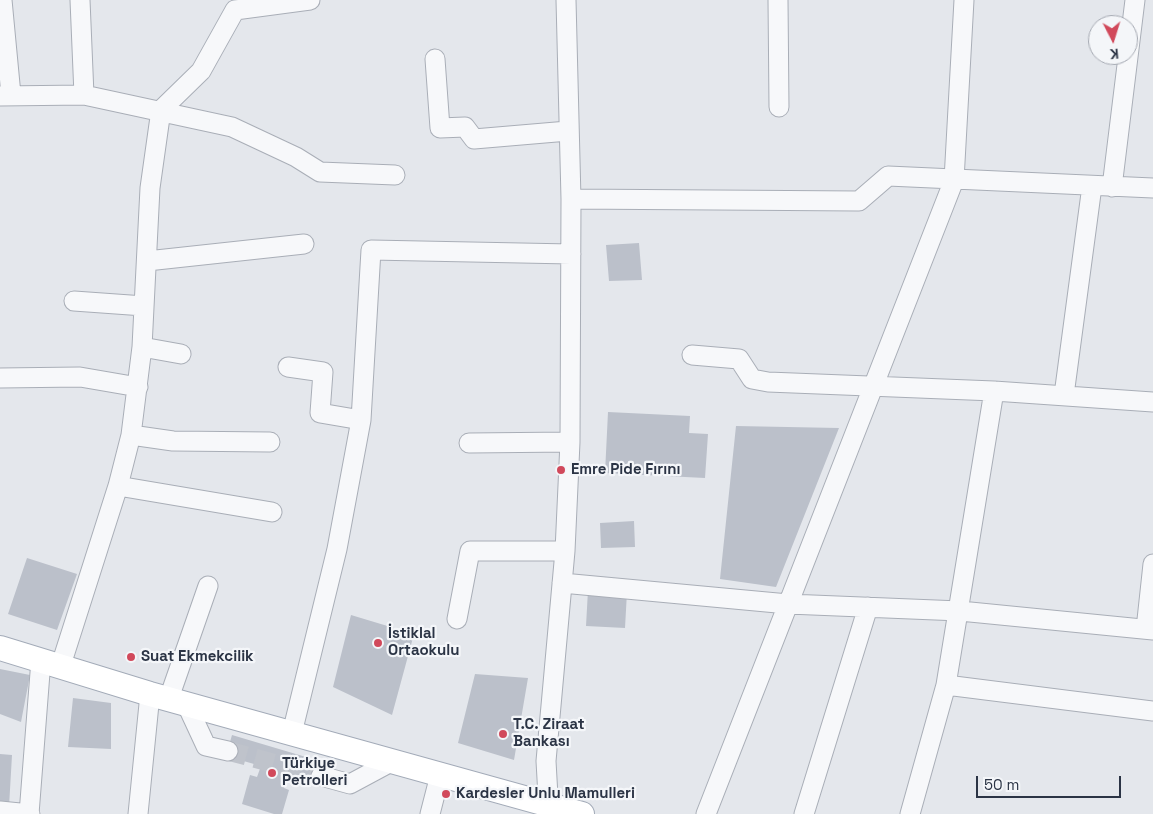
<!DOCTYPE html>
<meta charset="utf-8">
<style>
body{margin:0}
#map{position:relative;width:1153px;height:814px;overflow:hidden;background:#e4e7ec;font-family:"Space Grotesk",sans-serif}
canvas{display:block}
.north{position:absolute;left:1088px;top:15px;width:50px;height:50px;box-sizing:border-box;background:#f4f6f9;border:1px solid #a4a8b1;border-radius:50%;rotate:175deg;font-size:14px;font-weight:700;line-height:20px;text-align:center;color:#2b3445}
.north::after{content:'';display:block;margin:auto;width:18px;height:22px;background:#d1495b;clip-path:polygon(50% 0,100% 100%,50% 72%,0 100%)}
.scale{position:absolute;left:976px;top:776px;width:145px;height:22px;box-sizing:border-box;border:2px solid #2b3445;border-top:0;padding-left:6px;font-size:15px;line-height:18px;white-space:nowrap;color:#2b3445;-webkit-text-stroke:4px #f4f6f9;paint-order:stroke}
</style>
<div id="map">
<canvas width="1153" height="814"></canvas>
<div class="north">K</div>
<div class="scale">50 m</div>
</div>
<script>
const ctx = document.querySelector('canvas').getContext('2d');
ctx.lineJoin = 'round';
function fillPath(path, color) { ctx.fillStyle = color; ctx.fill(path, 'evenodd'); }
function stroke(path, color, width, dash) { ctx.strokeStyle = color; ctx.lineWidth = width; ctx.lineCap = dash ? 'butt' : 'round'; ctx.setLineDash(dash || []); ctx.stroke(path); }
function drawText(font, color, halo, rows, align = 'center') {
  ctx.font = font + ' "Space Grotesk",sans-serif'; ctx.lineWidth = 4.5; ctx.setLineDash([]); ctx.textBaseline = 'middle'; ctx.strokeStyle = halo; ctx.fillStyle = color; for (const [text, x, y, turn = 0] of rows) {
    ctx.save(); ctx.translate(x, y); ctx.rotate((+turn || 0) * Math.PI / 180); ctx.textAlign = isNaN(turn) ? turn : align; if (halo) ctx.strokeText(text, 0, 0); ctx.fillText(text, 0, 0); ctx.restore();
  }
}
fillPath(new Path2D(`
 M639,243L642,280L609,281L606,245Z
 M608,412L690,416L689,433L708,434L705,478L605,473Z
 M736,426L839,428L776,587L720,579Z
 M634,521L635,547L601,548L600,523Z
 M27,558L77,574L57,630L8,614Z
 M588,590L627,592L625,628L586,626Z
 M351,615L414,634L392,715L333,687Z
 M0,669L30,675L21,722L0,714Z
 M475,674L528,678L514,760L458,743Z
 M73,698L111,703V749L68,747Z
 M232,735L326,763L320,781L289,772L284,788L289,790L282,814H274L242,804L250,775L257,777L261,766L226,756Z
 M0,754L12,755L9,807L0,805Z`), '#bbc0ca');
stroke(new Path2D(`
 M228,751L321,776`), '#bfc3cb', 19, [19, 9]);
const minor = new Path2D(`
 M2,0L11,95
 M80,0L84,95
 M778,0L779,107
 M435,59L440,128L465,127L474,139L568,131
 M0,96L84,95L232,127L296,157L320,172L395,175
 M1112,187L1135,0
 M571,199L859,201L888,176L1153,188
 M147,261L304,244
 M74,301L144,306
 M142,347L181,354
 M692,355L739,359L752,379L768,382L994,391L1153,402
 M288,367L323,372L320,413L361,420
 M0,378L80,377L138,387
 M1064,395L1092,186
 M131,435L173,441L270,442
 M469,443L570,442
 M118,486L272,512
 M562,583L788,604L960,611L1153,630
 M457,619L470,551H565
 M1146,629L1153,564
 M60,668L118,486L131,435L142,347L150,188L161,110L201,71L235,10L310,0
 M946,685L1153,711
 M169,698L208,586
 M186,703L206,746L228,751
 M292,733L337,549L361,420L371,250L571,254
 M321,776L350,784L391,762
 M0,811L30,814
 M29,814L41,660
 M138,814L150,694
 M430,814L440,775
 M549,814L546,761L565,551L570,442L571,199L566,0
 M706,814L954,180L964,0
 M804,814L868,607
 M910,814L946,685L994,391`);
const major = new Path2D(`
 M0,648L150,694L582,814`);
stroke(minor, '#a9aeb7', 21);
stroke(major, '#a3abb8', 26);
stroke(minor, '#f7f8fa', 19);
stroke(major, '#fff', 24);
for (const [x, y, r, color] of [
 [561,470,5,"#d1495b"],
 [378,643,5,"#d1495b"],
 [131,657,5,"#d1495b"],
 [503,734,5,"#d1495b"],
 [272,773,5,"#d1495b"],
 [446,794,5,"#d1495b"]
]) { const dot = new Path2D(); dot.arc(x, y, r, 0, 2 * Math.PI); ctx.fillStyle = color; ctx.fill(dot); stroke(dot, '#f4f6f9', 2); }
drawText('bold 15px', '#2b3445', '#f4f6f9', [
 ["Emre Pide Fırını",571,470],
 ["İstiklal",388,634],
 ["Ortaokulu",388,651],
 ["Suat Ekmekcilik",141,657],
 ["T.C. Ziraat",513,725],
 ["Bankası",513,742],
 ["Türkiye",282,764],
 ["Petrolleri",282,781],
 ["Kardesler Unlu Mamulleri",456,794]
], 'left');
</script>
